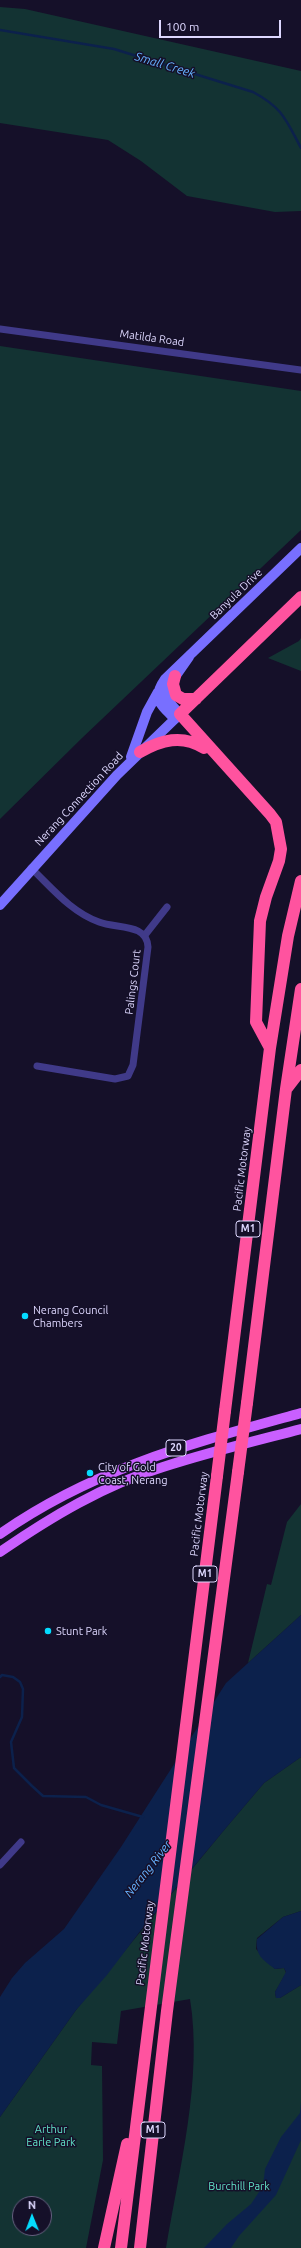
<!DOCTYPE html>
<style>
body{margin:0}
#map{position:relative;width:301px;height:2248px;overflow:hidden;background:#151029;font-family:Ubuntu,sans-serif}
canvas{display:block}
.north{position:absolute;left:12px;top:2196px;width:40px;height:40px;box-sizing:border-box;background:#151029;border:1px solid #65607f;border-radius:50%;rotate:359deg;font-size:11px;font-weight:700;line-height:16px;text-align:center;color:#ded8ff}
.north::after{content:'';display:block;margin:auto;width:14px;height:18px;background:#04dcff;clip-path:polygon(50% 0,100% 100%,50% 72%,0 100%)}
.scale{position:absolute;left:159px;top:20px;width:122px;height:18px;box-sizing:border-box;border:2px solid #ded8ff;border-top:0;padding-left:5px;font-size:12px;line-height:14px;white-space:nowrap;color:#ded8ff;-webkit-text-stroke:3px #151029;paint-order:stroke}
</style>
<div id="map">
<canvas width="301" height="2248"></canvas>
<div class="north">N</div>
<div class="scale">100 m</div>
</div>
<script>
const ctx = document.querySelector('canvas').getContext('2d');
ctx.lineJoin = 'round';
function fillPath(path, color) { ctx.fillStyle = color; ctx.fill(path, 'evenodd'); }
function stroke(path, color, width, dash) { ctx.strokeStyle = color; ctx.lineWidth = width; ctx.lineCap = dash ? 'butt' : 'round'; ctx.setLineDash(dash || []); ctx.stroke(path); }
function drawText(font, color, halo, rows, align = 'center') {
  ctx.font = font + ' Ubuntu,sans-serif'; ctx.lineWidth = 3; ctx.setLineDash([]); ctx.textBaseline = 'middle'; ctx.strokeStyle = halo; ctx.fillStyle = color; for (const [text, x, y, turn = 0] of rows) {
    ctx.save(); ctx.translate(x, y); ctx.rotate((+turn || 0) * Math.PI / 180); ctx.textAlign = isNaN(turn) ? turn : align; if (halo) ctx.strokeText(text, 0, 0); ctx.fillText(text, 0, 0); ctx.restore();
  }
}
fillPath(new Path2D(`
 M0,7L25,9L301,71V211L275,212L187,196L141,161L108,140L0,123Z
 M0,346L301,391V530L82,738L0,819Z
 M301,638V671L268,658L299,641Z
 M301,1504V1615L248,1663L267,1584L271,1585L287,1522Z
 M301,1757V1911L283,1917L257,1938L256,1949L275,1969L284,1968L286,1973L275,1992L276,1998H280L301,1985V2248H166C179,2169 203,2079 190,1999L121,2011L117,2044L92,2042L91,2065L102,2066L103,2160L86,2248H0V2117L76,2010L225,1829L264,1783ZM20,2204H44V2228H20Z`), '#133333');
fillPath(new Path2D(`
 M301,1615V1757L264,1783L225,1829L141,1930L107,1975L76,2010L0,2117V1997L12,1978L25,1963L64,1929L121,1847L226,1683Z
 M301,1911V1985L280,1998H276L275,1992L286,1972L284,1968L275,1969C263,1960 255,1955 257,1939L283,1917Z
 M301,2102V2140L276,2195L239,2236L231,2248H204L227,2224L251,2204L263,2186L265,2169L281,2137L300,2113Z`), '#0c214c');
stroke(new Path2D(`
 M0,30L114,49L253,92C283,108 286,120 301,148
 M0,1677L2,1675L13,1677L20,1682L23,1689L22,1717L11,1742L14,1768L32,1786L43,1796L86,1797L101,1805L143,1817`), '#0c214c', 2.5);
stroke(new Path2D(`
 M0,329L301,370
 M31,868C52,888 71,912 99,922C117,929 147,923 148,947L133,1065L128,1076L115,1079L37,1066
 M145,935L167,907
 M0,1865L21,1842`), '#403a89', 7);
stroke(new Path2D(`
 M175,719C161,705 151,699 165,679L301,548
 M131,757L147,712L158,692
 M0,905L117,775L180,714C172,706 165,700 168,687L189,657`), '#786fff', 10);
stroke(new Path2D(`
 M0,1534C94,1468 193,1443 301,1413
 M0,1552C51,1517 104,1485 163,1467C209,1452 255,1441 301,1429`), '#c95fff', 10);
stroke(new Path2D(`
 M175,676L173,684L176,695L183,699H196
 M140,752C161,740 182,734 204,748
 M270,1048L256,1022L260,921L266,897L279,861L281,849L276,822L270,814L180,714L301,597
 M287,1088L301,1070
 M247,1403L286,1089L301,989
 M225,1411L270,1048L288,936L301,881
 M104,2248L127,2144
 M121,2248L217,1476
 M140,2248L167,2011L238,1472`), '#ff539f', 12);
stroke(new Path2D(`
 M238,1472L247,1403
 M217,1476L225,1411`), '#ff539f', 12);
for (const [x, y, r, color] of [
 [25,1316,4,"#04dcff"],
 [90,1473,4,"#04dcff"],
 [48,1631,4,"#04dcff"]
]) { const dot = new Path2D(); dot.arc(x, y, r, 0, 2 * Math.PI); ctx.fillStyle = color; ctx.fill(dot); stroke(dot, '#151029', 1.5); }
for (const [x, y, w] of [
 [248,1229,24],
 [176,1448,20],
 [205,1574,24],
 [153,2130,24]
]) { const box = new Path2D(); box.roundRect(x - w / 2, y - 8, w, 16, 3); ctx.fillStyle = '#151029'; ctx.fill(box); stroke(box, '#ded8ff', 1); }
drawText('bold 10px', '#ded8ff', null, [
 ["M1",248,1229],
 ["20",176,1448],
 ["M1",205,1574],
 ["M1",153,2130]
]);
drawText('11px', '#ded8ff', '#151029', [
 ["Matilda Road",152,338,8],
 ["Banyula Drive",236,594,-44],
 ["Nerang Connection Road",79,799,-47],
 ["Palings Court",133,982,-83],
 ["Pacific Motorway",242,1169,-83],
 ["Pacific Motorway",199,1514,-83],
 ["Pacific Motorway",145,1943,-83]
]);
drawText('11px', '#ded8ff', '#151029', [
 ["Nerang Council",33,1310],
 ["Chambers",33,1323],
 ["City of Gold",98,1467],
 ["Coast, Nerang",98,1480],
 ["Stunt Park",56,1631]
], 'left');
drawText('11px', '#61e2c7', '#151029', [
 ["Arthur",51,2129],
 ["Earle Park",51,2142],
 ["Burchill Park",239,2186]
]);
drawText('italic 12px', '#66b2ff', '#151029', [
 ["Small Creek",165,65,17],
 ["Nerang River",148,1869,-52]
]);
</script>
